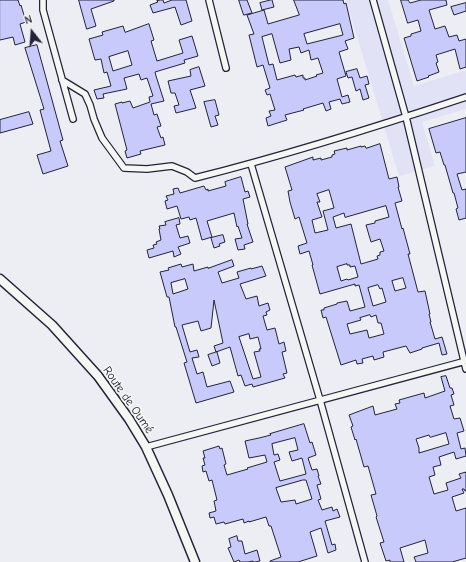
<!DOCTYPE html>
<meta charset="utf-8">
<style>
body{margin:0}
#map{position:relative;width:466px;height:562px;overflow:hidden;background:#ededf4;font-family:"Comic Neue",sans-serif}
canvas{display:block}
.north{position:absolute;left:12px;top:12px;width:40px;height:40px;-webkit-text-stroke:3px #f6f6f2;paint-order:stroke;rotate:343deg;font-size:11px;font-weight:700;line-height:16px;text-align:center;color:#22223b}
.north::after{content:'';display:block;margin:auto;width:14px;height:18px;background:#22223b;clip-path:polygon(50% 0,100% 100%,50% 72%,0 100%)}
</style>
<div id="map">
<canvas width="466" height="562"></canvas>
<div class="north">N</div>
</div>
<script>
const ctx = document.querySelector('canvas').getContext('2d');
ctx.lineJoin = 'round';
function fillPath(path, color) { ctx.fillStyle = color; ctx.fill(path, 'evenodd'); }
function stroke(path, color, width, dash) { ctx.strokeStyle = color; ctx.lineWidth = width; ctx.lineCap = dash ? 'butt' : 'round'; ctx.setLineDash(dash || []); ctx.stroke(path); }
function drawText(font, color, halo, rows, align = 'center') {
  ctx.font = font + ' "Comic Neue",sans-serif'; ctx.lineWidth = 3.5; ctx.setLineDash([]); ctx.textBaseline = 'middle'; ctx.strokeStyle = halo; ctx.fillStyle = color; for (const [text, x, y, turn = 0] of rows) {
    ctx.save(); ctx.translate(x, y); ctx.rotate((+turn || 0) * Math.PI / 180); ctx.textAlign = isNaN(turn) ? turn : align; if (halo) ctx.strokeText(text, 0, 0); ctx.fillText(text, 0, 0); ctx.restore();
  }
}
fillPath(new Path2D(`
 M346,0H388L414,86L466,70V109L422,122L435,166L399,176Z`), '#e2e2f6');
const building = new Path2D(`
 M0,0H18L20,6L21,5L26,22L20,24L25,42L15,45L13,37L0,40Z
 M79,0H114V1L91,9L96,26L87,29Z
 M161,0H163L164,3L172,0H186L192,21L181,25L175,7L153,13L150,5L158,2L157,1Z
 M239,0H247L252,13L244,15Z
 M272,0L274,7L262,10L260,3Z
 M294,0H343L344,4L346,3L354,38L345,41L348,49L339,52L346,76L337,79L342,97L348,95L350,102L342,104L340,99L329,102L331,109L326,111L323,103L303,109L304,110L285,115L287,120L268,126L266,118L271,116L269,111L275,110L270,94L267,95L265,90L270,88L263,65L257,67L249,35L254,34L247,15L264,10L268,24L299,15ZM340,24L343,35L307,44L304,34ZM272,34L280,63L291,60L289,49L299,47L301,53L309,50L311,60L318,58L323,73L316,75L317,76L305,80V78H303V75L296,77L295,75L277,80L273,64L269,65L262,37Z
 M401,0H408L410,3L421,0H446L447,5L429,10L435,29L445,26L449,37L457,35L459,41L466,39V67L460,69L455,49L436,55L438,62L436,63L439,72L431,75L428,76L429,77L417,81L404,38L411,36V34L421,31L418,20L408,23Z
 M466,3V11L454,15L451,7Z
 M149,24L154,40L151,41L157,61L183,53L179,40L192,36L198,56L184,60L185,63L155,72L156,76L164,101L151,104L154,115L157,114L161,126L157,127L161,138L163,137L165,145L140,151L141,154L127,158L125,151L127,150L115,104L122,102V103L130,101L133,108L150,102L149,97L153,96L147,78L141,80L139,74L124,78L127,89L103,94L104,98L97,99L94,90L111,86L107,72L104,73L101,59L95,60L89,39L103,35L102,32L123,26L125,32ZM128,51L132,65L113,71L109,57Z
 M37,45L63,140L60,141L68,166L43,174L37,155L51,151L40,110L44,109L25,48Z
 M199,67L205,86L190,90L196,108L176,113L174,106L179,105L175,93H171L168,81L191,76L190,70Z
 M357,69L360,78L367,76L369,84L365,85L369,98L363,100L360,89L356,91L352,77L348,78L346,72Z
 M215,100L219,115L215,116L218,125L211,127L204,102Z
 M29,112L33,124L0,133V120Z
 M466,118V172L457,174L462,190L466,189V218L459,220L456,209L458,208L454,193H453L445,165H444L440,152L436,153L429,129Z
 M380,144L389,179L397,177L399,187H398L402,201L395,203L402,229L403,228L410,254H408L418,292L425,291L430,314H429L431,322H430L435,339L442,337L447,354L442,355L439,343L422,348V349L410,353L406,346L383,352L384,357L374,360L373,356L362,359L363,363L357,364L356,360L341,365L326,317L323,318L321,310H324V308L337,304V303L347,301L350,311L365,307L359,285L355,286V284L320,294L312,265H313L309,251L300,254L298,246L307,243L299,217L295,219L290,202L288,191L292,190L285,167L313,157V160L321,158V160L332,157V155L335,154L334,151L347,148V150L361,146V147L365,146L366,148ZM329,190L334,208L323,211L328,230L315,233L312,220L322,217L317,202H320L317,194ZM386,206L389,217L375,221V223L366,225L371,242L380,239L384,251L380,252V255L377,256L378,259L361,264L351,224L336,228L333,217L344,213L345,217ZM347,264V265H350V267L355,266L358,277L348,280L347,279L341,281L337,267ZM403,278L406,288L395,291L392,281ZM378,285L380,289L382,288L386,302L373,306L368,288ZM370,315L371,317L376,315L378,323H381L384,334L369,338L367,330L350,334L347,324L361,320L360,318Z
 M241,177L245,192L248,191L250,197L243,199L248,224H247L253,242L244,245L245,249L238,250L235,239L242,238L238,226L237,227L234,213L207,221L212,237L202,240L196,218L190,220L189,217L181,219L177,206L167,209L165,201L168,200L166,196L174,194L173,189L178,188L180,193L204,186L206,190L208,189V191L226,186L225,182Z
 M179,218L180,224L176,225L180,238L188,236L190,243L178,247L181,254L174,257L173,251L149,258L147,250L154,248L153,245L157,244L156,242L161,240L159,229H160L159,226L166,225L165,222Z
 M223,235L225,242L219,244L220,246L214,248L211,238Z
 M232,260L234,266L218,272L222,283L239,278L237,272L251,268V269L262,266L266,276L240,284L246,299L257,296L259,306L268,303L270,310L266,312L267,315L263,316L267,330L275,328L279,344L284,342L286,351L282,352L287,373L283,374L285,378L253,387L252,384L245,386L241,375L238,376L230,347L216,352L214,346L223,343L214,300L211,328L201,331L198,321L182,325L190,352L197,350L199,357L192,358L197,374L203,372L207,387L230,381L234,392L196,403L184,363L187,362L176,327H175L169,297H167L160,272L169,270L168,268L181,264L182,267L193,264L194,271L208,267V268ZM185,279L188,289L173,294L171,283ZM249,334L250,339L258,337L261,349H259L260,351L254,352L261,377L253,379L239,337Z
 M217,352L220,363L212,366L208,355Z
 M446,376L450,388H452L454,394L451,395L454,405L450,406L454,419L460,418L464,431L457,433L461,449L465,448L466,456L456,459L454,452L439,457L441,465L433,467L435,475L429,477L434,494L448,490L446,483L461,478L459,474L466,472V491H465L464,489H462L464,493L452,497L456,511L466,508V558L452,562H416L414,557L428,553L425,540L400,548L404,562H390V560L386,561L380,543L384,542L376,517L377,516L371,495L376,494L368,466L364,467L356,439L355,440L351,427L353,426L349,415L373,406L375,415L397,409L395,404L400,403L399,400L424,393L425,398L445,391L441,377ZM446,433L449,444L419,453V448L416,439L429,435L430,437Z
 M304,424L310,443L312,442L316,455L308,458L312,470L317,469L319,476H318L321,484L317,485L321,499L318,500L322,510L332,507L333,511L337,509L340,517L325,521L332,545L335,544L336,550L328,553L321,528L310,532L317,556L298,562H270V561L281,557L271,526H269L266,517L249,522V521L244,523L243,519L225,524L224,522L216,524L214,517L210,518L209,513L216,511L214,501L217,500L212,480L209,481L206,471L203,472L202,466L205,465L203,458H205L203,451L219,446L220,449L222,448L226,464L224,465L227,475L248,469L247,468L267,462L265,455L249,458L245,441L259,438L271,435L270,434ZM295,438L298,450L289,452L292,461L302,458L306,474L280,481L274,462L280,460L278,454L274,455L272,444ZM303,480H306L312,499L296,504L295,500L281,502L276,488Z
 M237,536L238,541H242L245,554L257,550L260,561L255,562H253V561L248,562H240L239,560L234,562L228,548L231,547L229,539Z`);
fillPath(building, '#c9cafc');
stroke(building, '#22223b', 1);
const street = new Path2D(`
 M43,0V10L73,119
 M209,0L226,68
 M373,0L406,117L466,369
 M62,80L85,94L90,105L94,119L102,138L124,168L147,169L172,166L187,172L195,178C286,155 376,127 466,97
 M251,164L320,400L365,562
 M146,447L466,361`);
const secondary = new Path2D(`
 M0,279L52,325L98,376L129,419L146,447L168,495L195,562`);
stroke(street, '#22223b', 8);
stroke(secondary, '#22223b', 11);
stroke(street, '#f6f6f2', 5.5);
stroke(secondary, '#f6f6f2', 8);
drawText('12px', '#22223b', '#f6f6f2', [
 ["Route de Oumé",128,400,55]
]);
</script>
